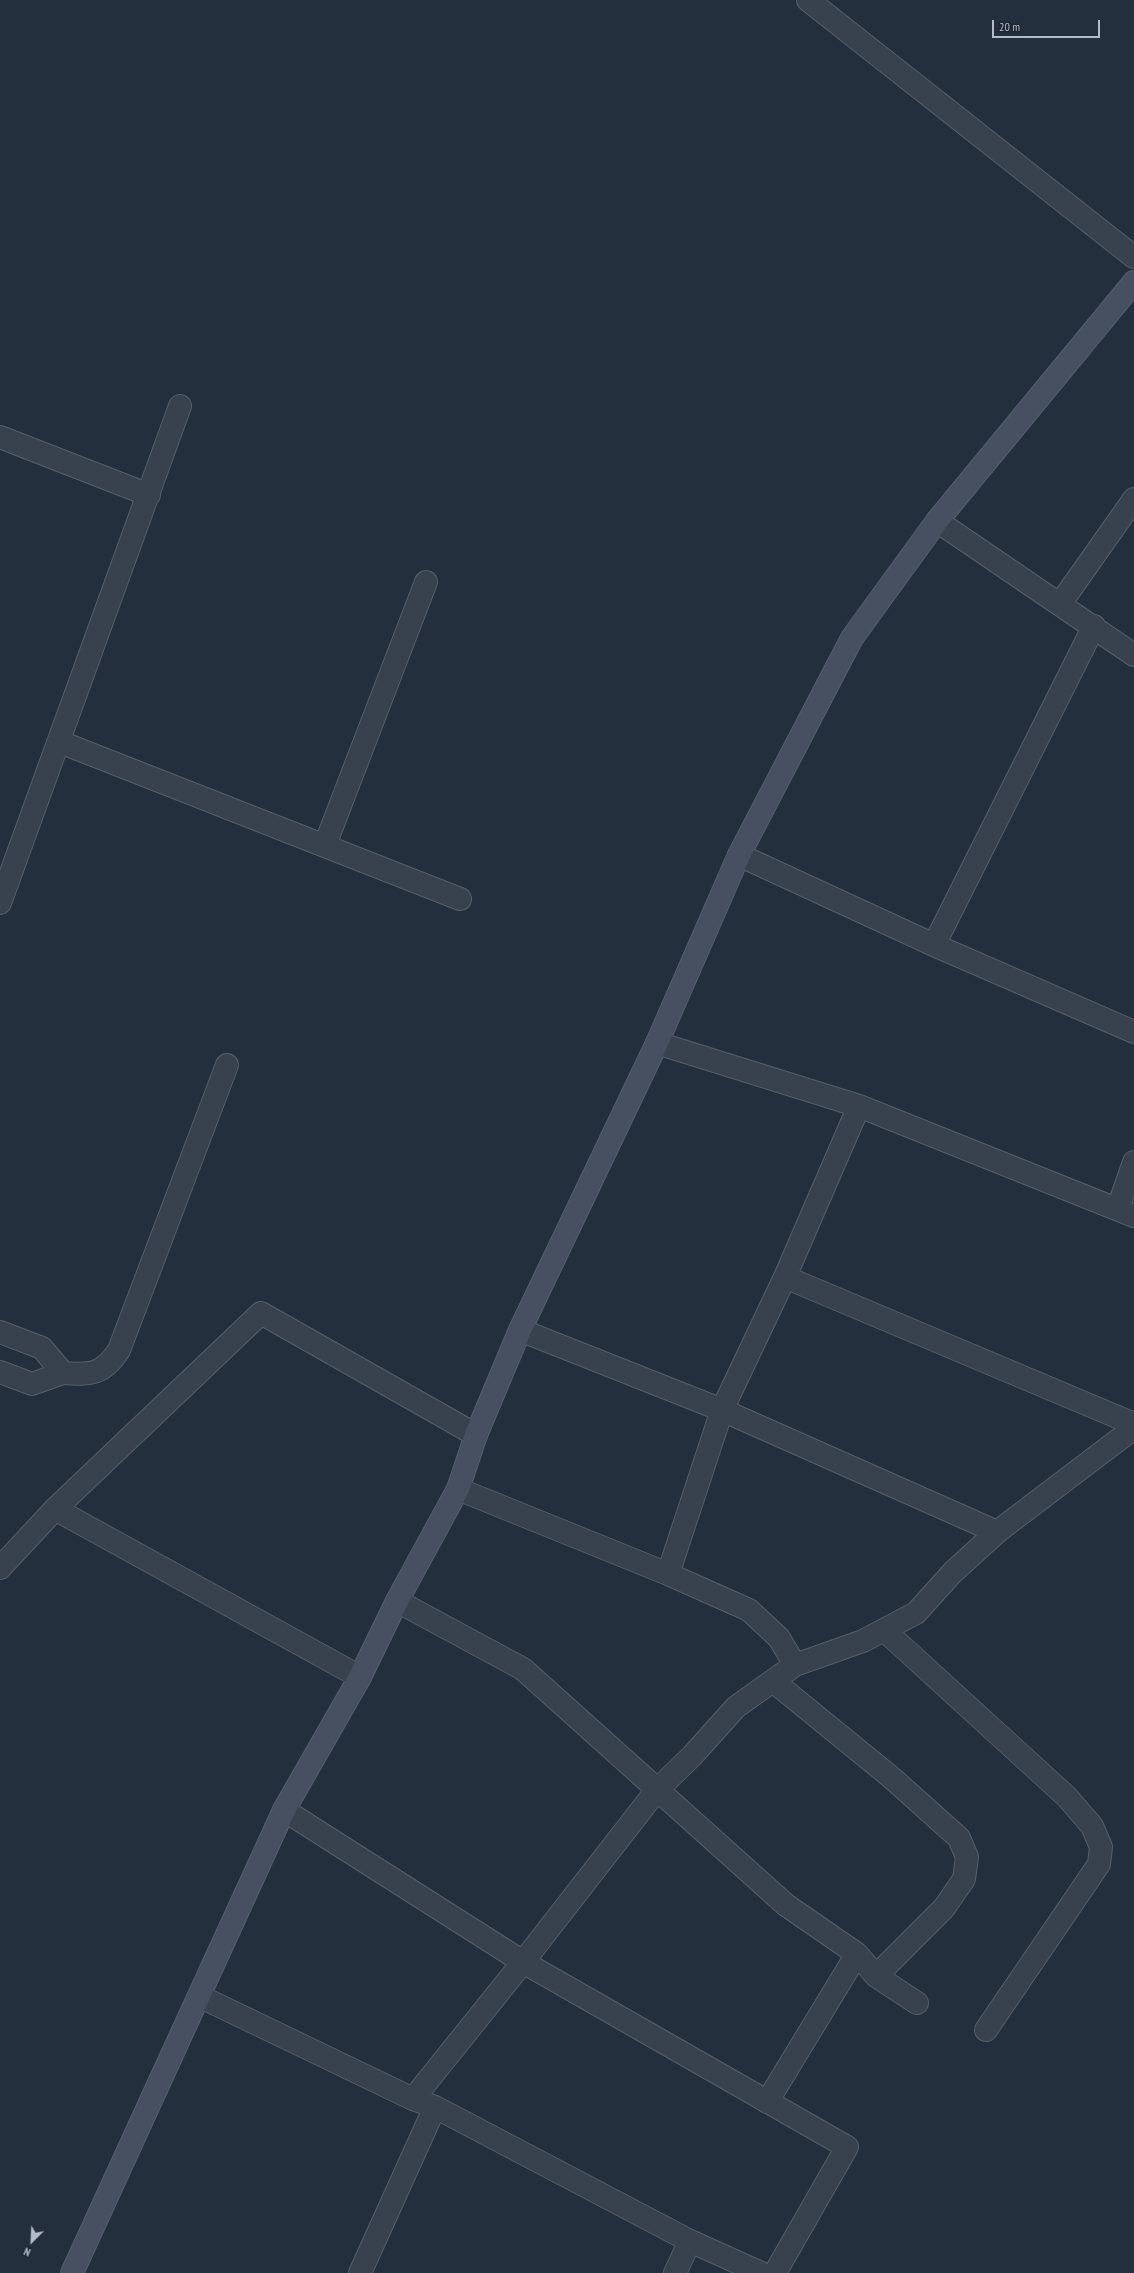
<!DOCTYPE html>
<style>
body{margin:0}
#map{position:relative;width:1134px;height:2273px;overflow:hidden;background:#242f3e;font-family:"PT Sans Narrow",sans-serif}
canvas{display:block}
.north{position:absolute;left:12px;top:2221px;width:40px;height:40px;-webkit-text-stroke:3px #1d2633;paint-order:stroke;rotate:204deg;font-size:11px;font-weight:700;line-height:16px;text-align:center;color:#b4bcc9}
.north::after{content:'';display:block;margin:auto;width:14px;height:18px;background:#b4bcc9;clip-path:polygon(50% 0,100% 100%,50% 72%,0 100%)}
.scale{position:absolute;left:992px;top:20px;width:108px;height:18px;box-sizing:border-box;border:2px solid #b4bcc9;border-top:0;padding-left:5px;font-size:12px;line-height:14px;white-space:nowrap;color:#b4bcc9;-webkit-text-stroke:3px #1d2633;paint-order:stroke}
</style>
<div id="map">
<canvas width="1134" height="2273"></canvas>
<div class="north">N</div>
<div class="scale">20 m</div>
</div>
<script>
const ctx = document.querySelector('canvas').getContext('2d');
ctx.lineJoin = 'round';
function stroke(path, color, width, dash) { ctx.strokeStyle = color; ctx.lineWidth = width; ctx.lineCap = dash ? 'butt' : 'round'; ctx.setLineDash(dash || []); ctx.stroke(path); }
const street = new Path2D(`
 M808,0L1134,257
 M0,437L149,495
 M937,521L1134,655
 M1060,604L1134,499
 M60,742L460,899
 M325,845L426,582
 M739,855L934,945L1134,1032
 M0,903L180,406
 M934,945L1094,626
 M657,1043L859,1106L1134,1216
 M1118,1208L1134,1162
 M785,1277L1134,1424
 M520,1330L722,1410L997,1532
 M0,1332L42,1348L63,1373L32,1384L0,1372
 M63,1373C90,1375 103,1375 119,1350L227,1065
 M458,1489L668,1574L749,1610L779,1638L795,1665
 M55,1509L360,1677
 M0,1568L55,1509L261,1313L476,1435
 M668,1574L722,1410L785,1277L859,1106
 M397,1601L523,1669L786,1905L857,1954L876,1976L917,2003
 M884,1630L1067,1797L1092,1826L1101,1847L1099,1864L986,2030
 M773,1681L892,1778L959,1838L967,1857L964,1879L944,1908L876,1976
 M284,1810L523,1962L847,2147L775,2273
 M199,1996L413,2099L435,2107L690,2241L761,2273
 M413,2099L523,1962L656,1791L692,1756L736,1707L795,1665L863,1641L916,1613L953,1572L997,1532L1134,1428
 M767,2102L857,1954
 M360,2273L435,2107
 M675,2273L690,2241`);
const secondary = new Path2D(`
 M72,2273L284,1810L360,1677L397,1601L458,1489L476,1435L520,1330L657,1043L739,855L852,638L937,521L1134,282`);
stroke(street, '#565f6c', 24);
stroke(secondary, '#565f6c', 24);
stroke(street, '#38414e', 22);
stroke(secondary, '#465061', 22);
</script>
